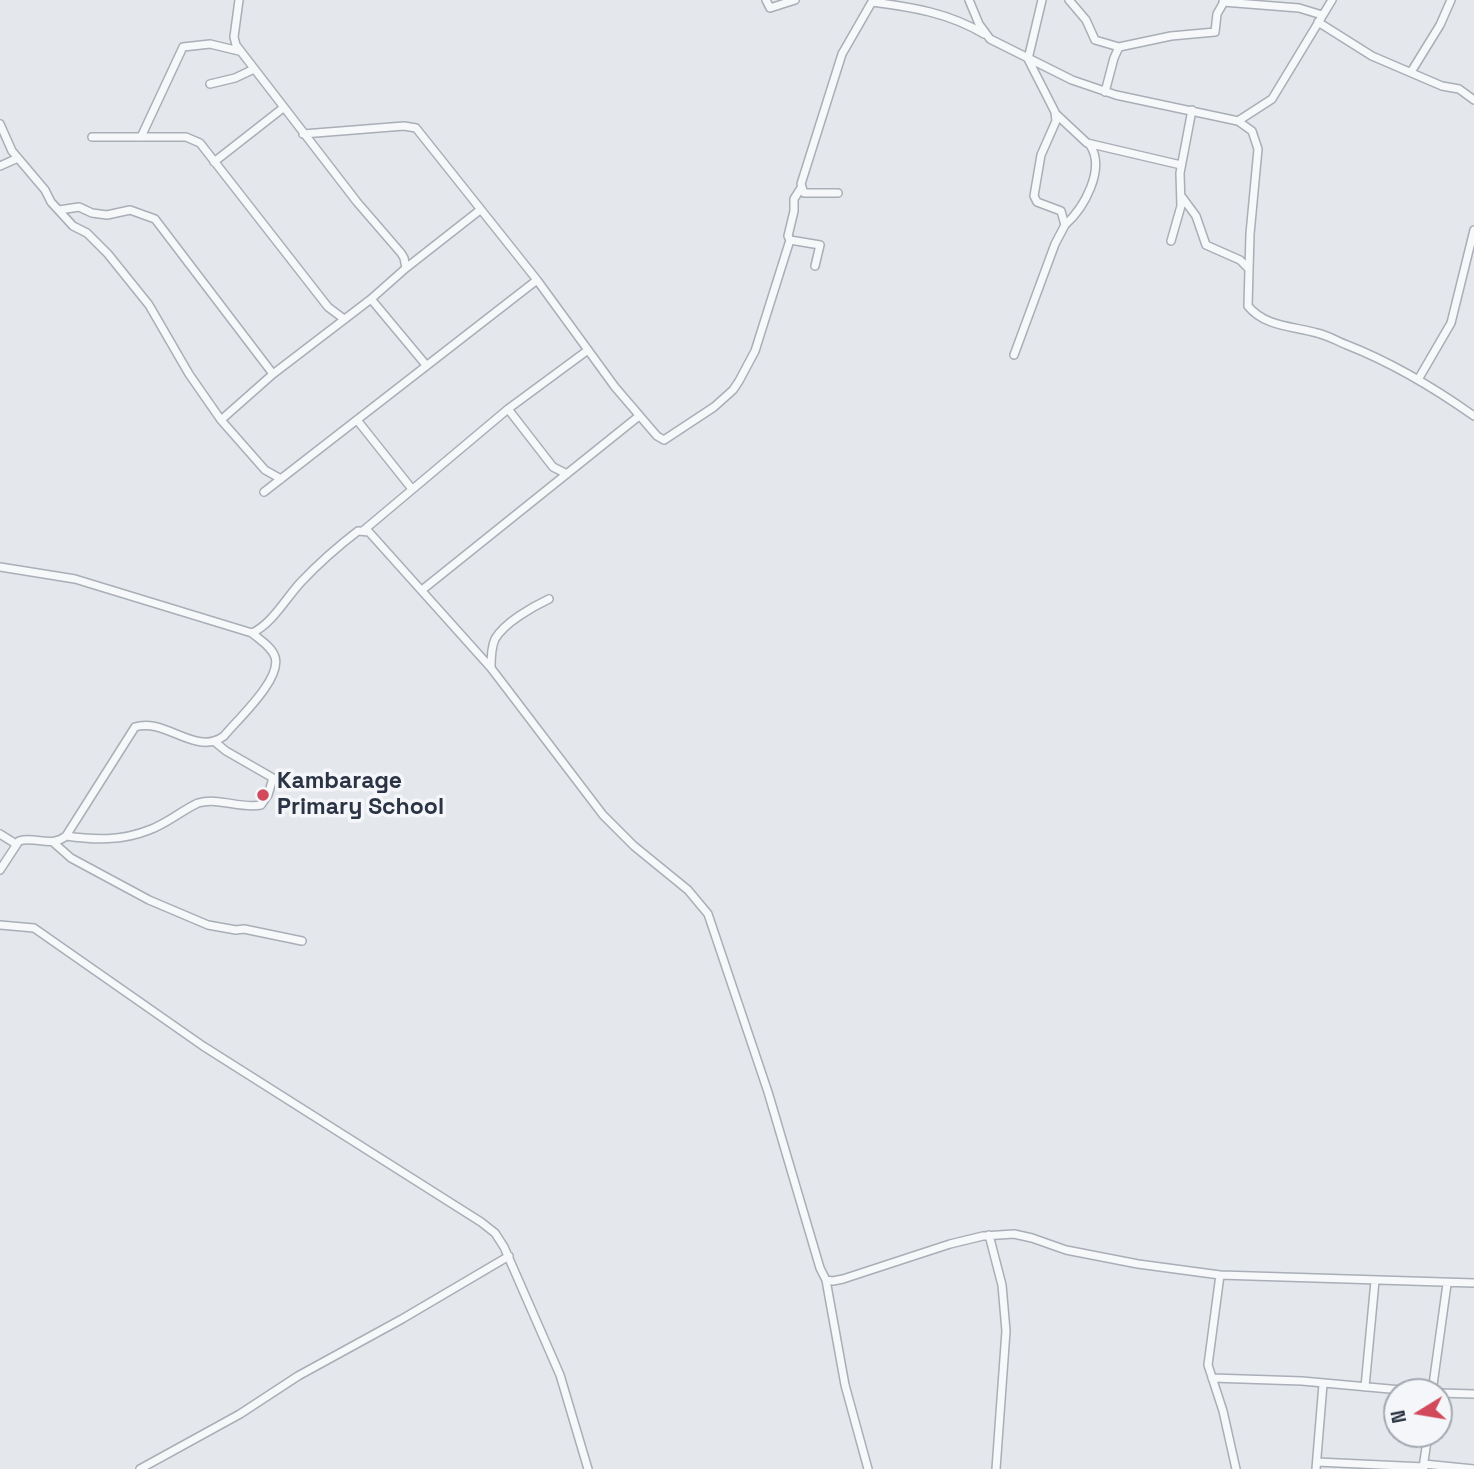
<!DOCTYPE html>
<style>
body{margin:0}
#map{position:relative;width:1474px;height:1469px;overflow:hidden;background:#e4e7ec;font-family:"Space Grotesk",sans-serif}
canvas{display:block}
.north{position:absolute;left:1383px;top:1378px;width:70px;height:70px;box-sizing:border-box;background:#f4f6f9;border:2px solid #a4a8b1;border-radius:50%;rotate:259deg;font-size:19px;font-weight:700;line-height:28px;text-align:center;color:#2b3445}
.north::after{content:'';display:block;margin:auto;width:24px;height:32px;background:#d1495b;clip-path:polygon(50% 0,100% 100%,50% 72%,0 100%)}
</style>
<div id="map">
<canvas width="1474" height="1469"></canvas>
<div class="north">N</div>
</div>
<script>
const ctx = document.querySelector('canvas').getContext('2d');
ctx.lineJoin = 'round';
function stroke(path, color, width, dash) { ctx.strokeStyle = color; ctx.lineWidth = width; ctx.lineCap = dash ? 'butt' : 'round'; ctx.setLineDash(dash || []); ctx.stroke(path); }
function drawText(font, color, halo, rows, align = 'center') {
  ctx.font = font + ' "Space Grotesk",sans-serif'; ctx.lineWidth = 7; ctx.setLineDash([]); ctx.textBaseline = 'middle'; ctx.strokeStyle = halo; ctx.fillStyle = color; for (const [text, x, y, turn = 0] of rows) {
    ctx.save(); ctx.translate(x, y); ctx.rotate((+turn || 0) * Math.PI / 180); ctx.textAlign = isNaN(turn) ? turn : align; if (halo) ctx.strokeText(text, 0, 0); ctx.fillText(text, 0, 0); ctx.restore();
  }
}
const minor = new Path2D(`
 M766,0L770,8L795,0
 M969,0L979,24L990,39L1072,80L1116,95L1238,121L1252,131L1258,149L1250,234L1248,306C1265,327 1293,326 1317,333C1327,335 1337,341 1347,345C1393,363 1433,387 1474,416
 M1069,0L1086,20L1095,40L1119,47
 M872,2C912,7 949,13 984,34
 M1223,2L1299,8L1322,15
 M1318,22L1372,56L1442,86L1459,89L1474,100
 M1411,72L1440,25L1451,0
 M210,84L235,78L254,69
 M1105,92L1114,58L1119,47L1171,36L1215,32L1217,14L1225,0
 M1056,114L1087,143L1181,165
 M1238,121L1272,99L1332,0
 M0,124L12,151L45,190L51,202L73,226L87,233L108,254L149,305L189,374L221,420L265,470L281,479
 M303,134L404,126L416,128L537,280L615,387L657,436L664,440L714,407L733,390L739,381L755,351L790,240
 M92,137H186L200,143L328,307L344,319
 M141,137L183,47L210,44L239,51
 M214,162L283,108
 M0,166L18,158
 M801,188L794,199V211L788,236L790,240L820,245L815,266
 M838,193H804L801,184L842,54L873,0
 M1182,197L1196,216L1206,245L1240,260L1248,268
 M59,210L79,207L92,213L107,215L130,210L155,219L273,374
 M1065,225C1084,208 1106,169 1090,145
 M1171,241L1181,206L1180,173L1192,110
 M406,268L480,210
 M371,299L426,365
 M1014,355L1055,244L1065,225L1061,211L1037,202L1034,196L1041,155L1056,121L1055,112L1028,59L1042,0
 M1419,378L1451,323L1474,230
 M508,409L553,467L567,474
 M221,420L273,374L371,299L406,268L404,258L401,253L357,202L236,45L234,37L239,0
 M357,420L412,489
 M264,492L537,280
 M364,530L508,409L588,350
 M0,567L75,579L252,633C272,624 286,598 301,582C319,563 337,547 358,531L369,532L491,668L603,815L634,846L688,890L708,914L768,1092L820,1268L826,1280L833,1281L843,1279L950,1244L983,1236L1014,1234L1032,1238L1066,1250L1138,1264L1220,1275L1474,1283
 M422,590L639,416
 M491,667C491,658 491,648 495,639C504,623 532,607 549,599
 M0,834L16,844
 M66,836C94,840 122,841 149,830C166,824 181,811 198,803C219,797 240,809 261,805L268,795L273,778L226,751L215,742
 M54,843L71,858L149,900L208,925L236,930L244,929L302,941
 M0,870L19,841C36,836 51,848 66,836L135,727C165,717 196,757 224,736C238,719 282,679 275,657C272,647 260,640 252,633
 M0,925L34,928L203,1046L481,1222L495,1233L504,1247L560,1375L588,1469
 M989,1235L1002,1285L1006,1331L996,1469
 M1220,1275L1208,1365L1223,1411L1236,1469
 M826,1280L845,1385L868,1469
 M1212,1378L1302,1381L1423,1392
 M1365,1387L1375,1281
 M1432,1392L1447,1284
 M1439,1393L1474,1394
 M1317,1462L1424,1467
 M1424,1464L1474,1469
 M1423,1468L1428,1434
 M140,1469L240,1414L298,1376L402,1319L509,1256
 M1316,1469L1323,1384`);
stroke(minor, '#a9aeb7', 10);
stroke(minor, '#f7f8fa', 7);
for (const [x, y, r, color] of [
 [263,795,7,"#d1495b"]
]) { const dot = new Path2D(); dot.arc(x, y, r, 0, 2 * Math.PI); ctx.fillStyle = color; ctx.fill(dot); stroke(dot, '#f4f6f9', 2.5); }
drawText('bold 23px', '#2b3445', '#f4f6f9', [
 ["Kambarage",277,782],
 ["Primary School",277,808]
], 'left');
</script>
